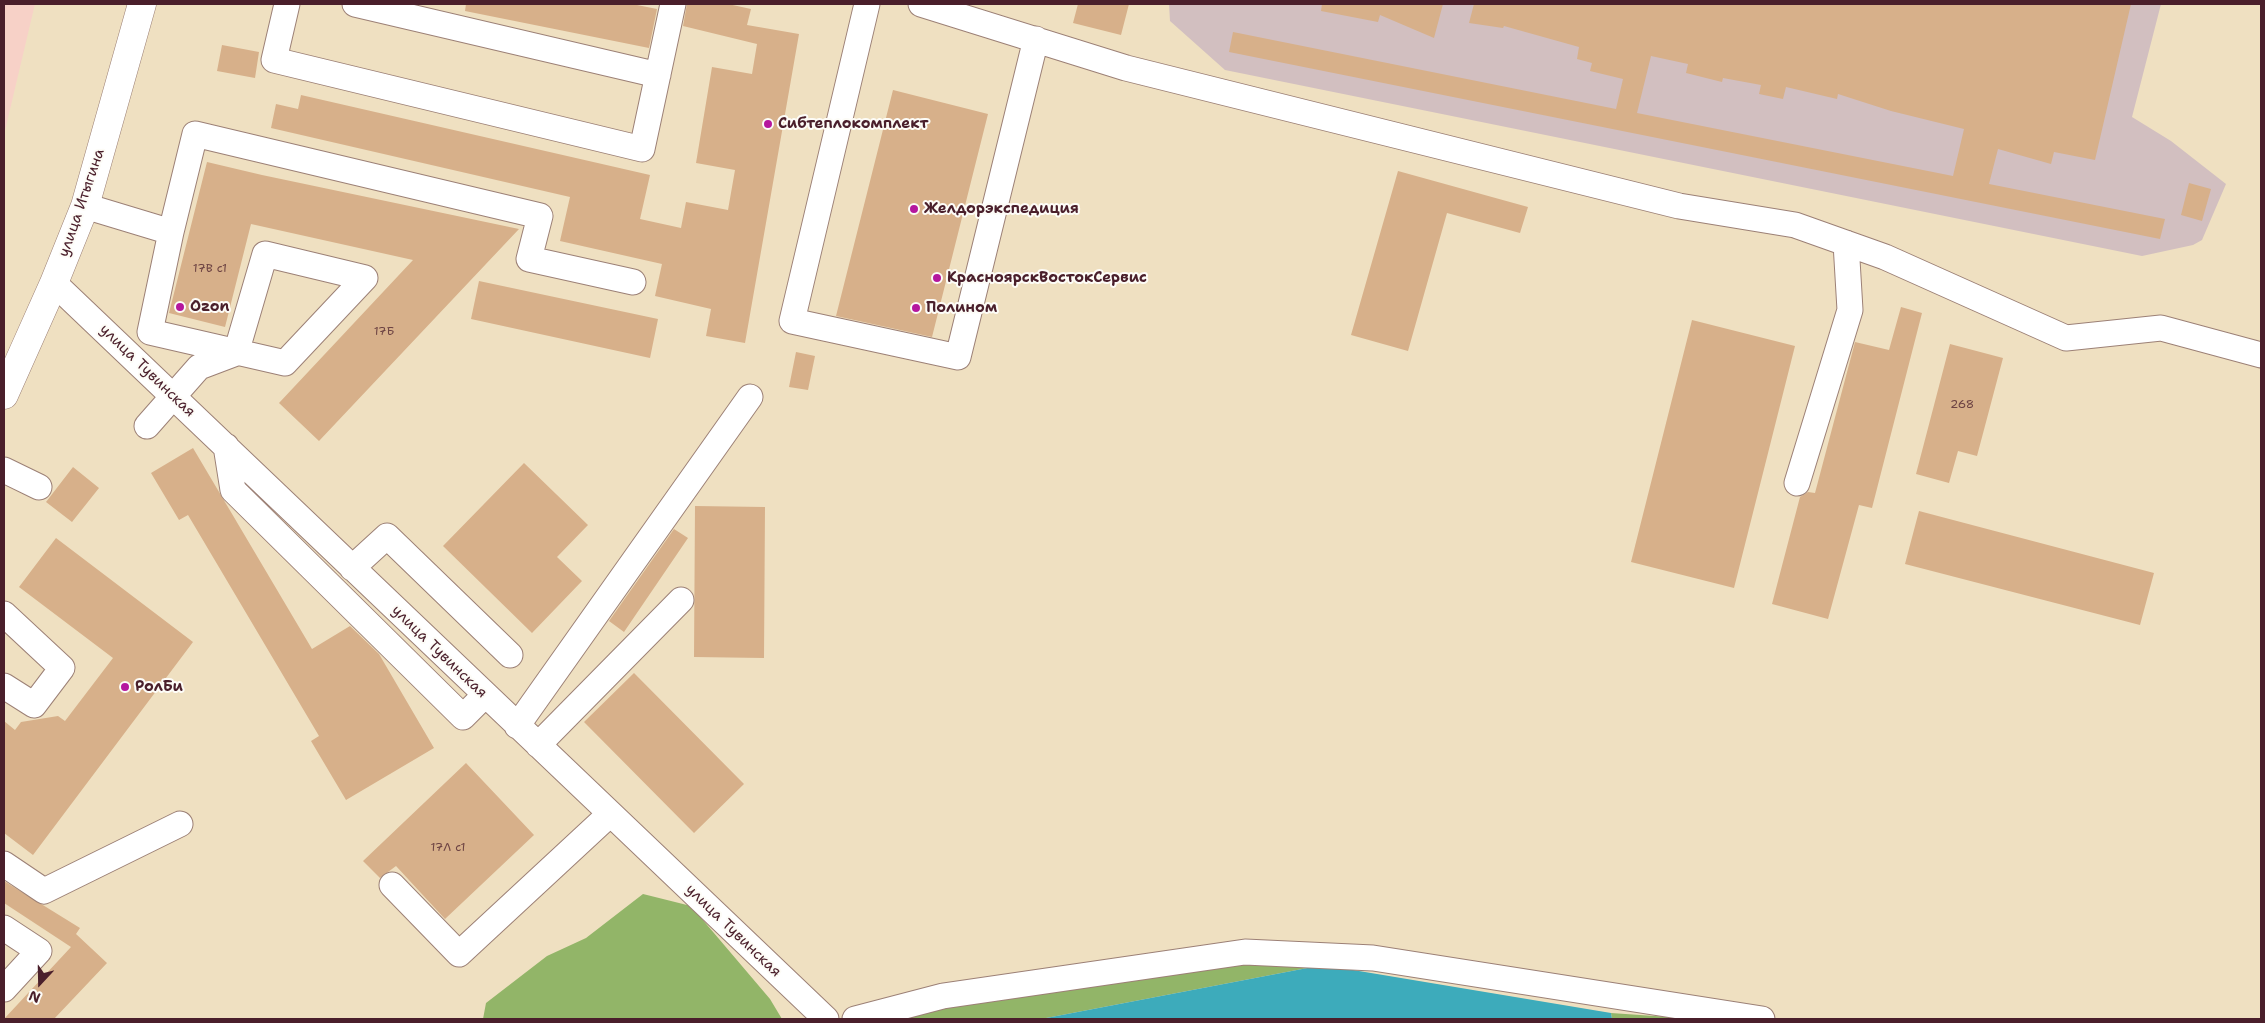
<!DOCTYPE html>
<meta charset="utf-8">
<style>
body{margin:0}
#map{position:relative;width:2265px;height:1023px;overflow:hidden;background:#efe0c1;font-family:"Shantell Sans",sans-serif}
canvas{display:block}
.frame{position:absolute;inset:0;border:5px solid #4a1f2b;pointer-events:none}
.north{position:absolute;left:15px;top:958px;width:50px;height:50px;-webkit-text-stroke:4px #fdfcf7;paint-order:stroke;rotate:201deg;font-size:14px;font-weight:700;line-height:20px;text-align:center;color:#4a1f2b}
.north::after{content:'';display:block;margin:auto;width:18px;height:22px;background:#4a1f2b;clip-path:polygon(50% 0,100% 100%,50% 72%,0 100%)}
</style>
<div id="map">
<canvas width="2265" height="1023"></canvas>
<div class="frame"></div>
<div class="north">N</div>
</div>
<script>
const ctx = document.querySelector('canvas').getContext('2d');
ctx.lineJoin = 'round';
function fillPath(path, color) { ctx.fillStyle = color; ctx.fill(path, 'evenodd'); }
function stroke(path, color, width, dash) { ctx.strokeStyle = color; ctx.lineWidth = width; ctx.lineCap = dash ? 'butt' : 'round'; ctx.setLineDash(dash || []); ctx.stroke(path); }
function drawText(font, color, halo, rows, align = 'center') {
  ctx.font = font + ' "Shantell Sans",sans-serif'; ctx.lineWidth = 4; ctx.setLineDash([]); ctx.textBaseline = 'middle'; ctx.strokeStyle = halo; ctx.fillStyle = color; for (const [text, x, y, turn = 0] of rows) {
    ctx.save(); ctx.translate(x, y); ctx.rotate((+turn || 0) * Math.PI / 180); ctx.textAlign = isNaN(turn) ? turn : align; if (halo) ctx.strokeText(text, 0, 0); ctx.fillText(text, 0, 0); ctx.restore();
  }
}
fillPath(new Path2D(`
 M4,4H35L4,135Z`), '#f7d1c7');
fillPath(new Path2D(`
 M1169,4H2161L2132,117L2171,141L2226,184L2202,240L2193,245L2142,256L1225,70L1170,21Z`), '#d2bfc0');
fillPath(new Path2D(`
 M643,894L691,906L770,999L782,1019H483L486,1003L547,956L586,938Z
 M1267,955L1323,965L1041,1019H906L910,1016L961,1000Z
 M1611,1013L1698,1019H1612Z`), '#92b568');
fillPath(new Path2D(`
 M1323,965L1611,1013L1612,1019H1041Z`), '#3dabbb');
fillPath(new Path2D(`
 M466,4H632L657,9L649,48L465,11Z
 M687,4H728L751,9L747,25L799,34L745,343L706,336L711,309L655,296L662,264L560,241L570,197L271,128L276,104L298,109L301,95L650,175L640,219L681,228L686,202L728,210L735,170L696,163L712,67L752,74L757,44L683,26Z
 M1078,4H1129L1121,35L1073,23Z
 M1322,4H1443L1434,38L1380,15L1378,22L1321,11Z
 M1474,4H2131L2095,160L2054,152L2051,164L1998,149L1989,184L2165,219L2160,239L1229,52L1233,32L1616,109L1623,79L1590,71L1592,63L1577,59L1579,47L1504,26L1503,28L1469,23ZM1651,56L1688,64L1686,73L1722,82L1723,78L1761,85L1759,94L1783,99L1786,87L1837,99L1838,94L1891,111L1964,129L1953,176L1637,113Z
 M222,45L259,52L255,78L217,71Z
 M893,90L988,114L932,337L836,316Z
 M207,162L262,175L519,229L319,441L279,403L413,260L251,224L225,327L169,313Z
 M1398,171L1528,207L1520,233L1447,213L1408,351L1351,335Z
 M2189,183L2211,189L2202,221L2181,215Z
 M479,281L658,319L650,358L471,319Z
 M1901,307L1922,313L1872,508L1859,505L1828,619L1772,604L1800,497L1808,492L1815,493L1855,342L1889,350Z
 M1692,320L1795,346L1734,588L1631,562Z
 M1950,344L2003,358L1977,456L1958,451L1949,483L1916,474Z
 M796,352L815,356L808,390L789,387Z
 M193,448L312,649L350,626L379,654L434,748L346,800L311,741L319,736L188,515L179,520L151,473Z
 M524,463L588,525L557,557L582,581L532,633L443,546Z
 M73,467L99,488L72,522L46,502Z
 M695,506L765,507L764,658L694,657Z
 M1919,511L2154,573L2140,625L1905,564Z
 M674,529L688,538L624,632L609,621Z
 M56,538L193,642L33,855L4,833V721L15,730L21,722L58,716L65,721L113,658L19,587Z
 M634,673L744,784L694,833L584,722Z
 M466,763L534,835L445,919L396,866L380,878L363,861Z
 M4,881L80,928L76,934L107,963L54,1019H4L71,947L4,903Z`), '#d7b08a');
const minor = new Path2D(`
 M287,4L274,60L642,149L673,4
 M355,4L658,75
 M867,4L792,321L958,357L1036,39
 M921,4L1126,68L1679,206L1795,225L1885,257L2066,338L2161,328L2261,355
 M85,206L171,232L150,332L285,363L365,278L265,254L236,353
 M171,232L195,134L540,216L529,259L633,282
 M54,283L826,1019
 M147,426L199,367L236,353
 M226,446L233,490L463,717L485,695
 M4,470L39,487
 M1797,483L1850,310L1846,243
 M352,568L387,536L510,655
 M4,614L62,668L34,705L4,686
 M517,726L750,397
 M538,745L681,600
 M4,864L44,891L180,824
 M392,885L459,954L610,814
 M4,928L39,951L4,989
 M855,1019L943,996L1245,952L1373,958L1762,1019`);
const major = new Path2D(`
 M4,395L54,283L85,206L142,4`);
stroke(minor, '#9c8076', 27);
stroke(major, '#9c8076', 29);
stroke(minor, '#fff', 25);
stroke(major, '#fff', 28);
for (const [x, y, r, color] of [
 [768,124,5,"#b5179e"],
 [914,209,5,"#b5179e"],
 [937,278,5,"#b5179e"],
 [180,307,5,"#b5179e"],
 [916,308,5,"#b5179e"],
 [125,687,5,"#b5179e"]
]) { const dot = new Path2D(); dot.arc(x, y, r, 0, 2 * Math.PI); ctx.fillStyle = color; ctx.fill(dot); stroke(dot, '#fdfcf7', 2); }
drawText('12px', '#6d4343', null, [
 ["17В с1",210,269],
 ["17Б",384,332],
 ["268",1962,405],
 ["17Л с1",448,848]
]);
drawText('bold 15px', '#4a1f2b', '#fdfcf7', [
 ["Сибтеплокомплект",778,124],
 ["Желдорэкспедиция",924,209],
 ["КрасноярскВостокСервис",947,278],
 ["Ozon",190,307],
 ["Полином",926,308],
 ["РолБи",135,687]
], 'left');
drawText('15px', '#4a1f2b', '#fdfcf7', [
 ["улица Итыгина",82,203,-71],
 ["улица Тувинская",147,371,44],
 ["улица Тувинская",439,652,44],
 ["улица Тувинская",733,931,44]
]);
</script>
